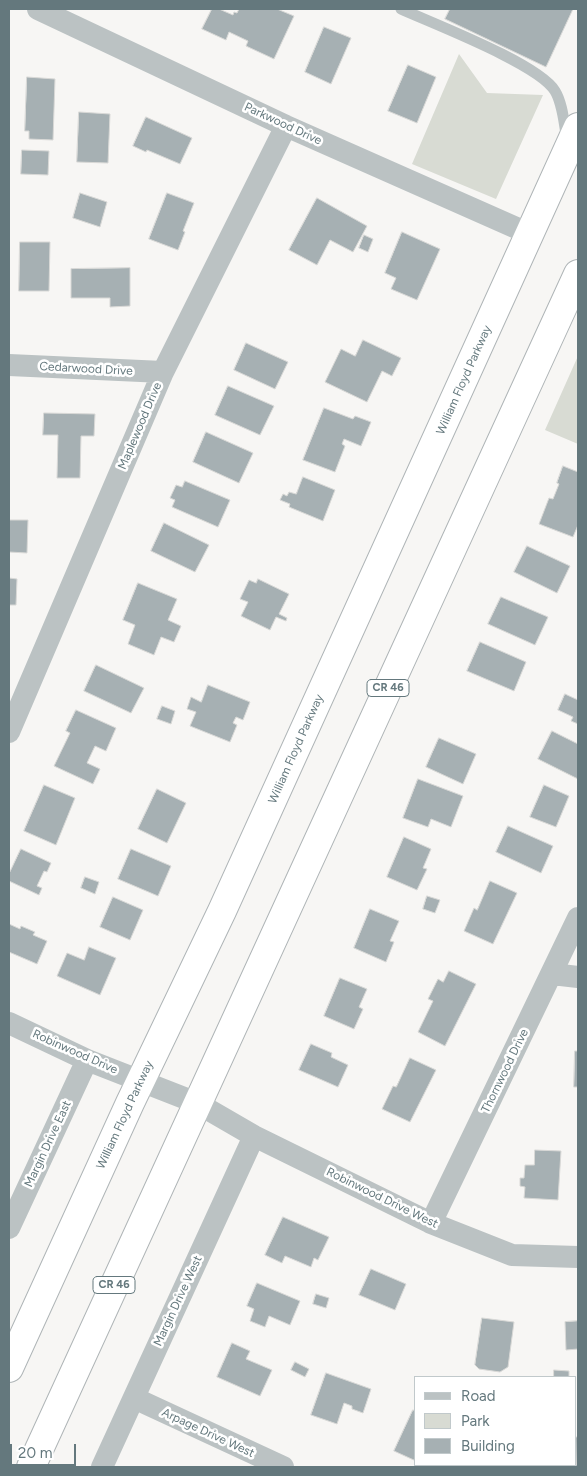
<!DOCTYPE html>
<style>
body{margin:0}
#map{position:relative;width:587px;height:1476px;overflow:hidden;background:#f7f6f4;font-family:Figtree,sans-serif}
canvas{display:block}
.frame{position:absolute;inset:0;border:10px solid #64787d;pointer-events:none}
.legend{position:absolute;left:414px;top:1376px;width:162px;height:90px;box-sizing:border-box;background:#fff;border:1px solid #c1c9cb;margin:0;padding:6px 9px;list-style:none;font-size:15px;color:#64787d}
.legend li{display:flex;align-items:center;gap:10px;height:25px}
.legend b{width:25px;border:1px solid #c1c9cb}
.scale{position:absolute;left:10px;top:1444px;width:66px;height:22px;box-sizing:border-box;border:2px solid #64787d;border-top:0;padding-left:6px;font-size:15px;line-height:18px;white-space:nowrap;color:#64787d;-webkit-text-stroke:4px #fff;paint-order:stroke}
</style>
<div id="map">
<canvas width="587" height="1476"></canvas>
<div class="frame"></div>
<ul class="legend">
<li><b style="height:6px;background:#bbc2c3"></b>Road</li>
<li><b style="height:14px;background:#d8dbd3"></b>Park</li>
<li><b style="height:14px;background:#a6b0b3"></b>Building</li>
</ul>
<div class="scale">20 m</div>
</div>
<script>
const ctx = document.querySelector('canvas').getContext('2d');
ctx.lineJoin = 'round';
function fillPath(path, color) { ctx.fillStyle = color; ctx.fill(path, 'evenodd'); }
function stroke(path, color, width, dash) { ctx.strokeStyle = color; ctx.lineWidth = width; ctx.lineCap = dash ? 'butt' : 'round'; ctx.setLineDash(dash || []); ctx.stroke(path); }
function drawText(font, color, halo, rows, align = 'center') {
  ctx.font = font + ' Figtree,sans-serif'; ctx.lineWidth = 5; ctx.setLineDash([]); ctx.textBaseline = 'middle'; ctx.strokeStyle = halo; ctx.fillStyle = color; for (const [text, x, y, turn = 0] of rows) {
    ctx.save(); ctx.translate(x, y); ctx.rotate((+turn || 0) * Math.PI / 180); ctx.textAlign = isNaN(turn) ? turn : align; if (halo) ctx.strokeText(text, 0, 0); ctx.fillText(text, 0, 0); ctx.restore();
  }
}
fillPath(new Path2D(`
 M459,54L487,93L543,95L496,199L412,164Z
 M578,356V444L545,430Z`), '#d8dbd3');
const building = new Path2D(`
 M212,9H219L233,15L234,12L237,13L239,9H277L294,16L274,59L246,46L248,41L229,32L226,40L202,29Z
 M450,9H573L546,67L445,19Z
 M324,27L351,38L331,84L305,72Z
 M408,65L436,77L417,123L388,111Z
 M27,77L55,79L53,140L29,139V131H25Z
 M79,112L110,114L108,163L77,162Z
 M146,117L192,138L180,164L147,150L146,152L133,146Z
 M22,150L49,151L48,175L21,174Z
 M80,193L107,202L100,227L73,218Z
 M167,193L194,203L183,231L185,232L178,250L149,239Z
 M317,198L367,226L353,252L330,240L317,265L289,250Z
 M402,232L440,249L417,300L391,289L396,278L385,273Z
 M364,235L373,239L368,252L359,248Z
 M20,242H50L49,291H19Z
 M130,268V306L110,307V298H71V269Z
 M363,340L401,358L392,376L382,371L367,402L325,382L341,349L355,356Z
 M246,343L288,362L275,389L234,370Z
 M228,386L274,406L260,435L215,415Z
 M324,408L353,419L355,416L371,422L361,446L344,439L342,444L345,446L335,472L303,460Z
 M44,413L95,414L94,436H81L80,478H57L58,435H43Z
 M206,432L253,453L239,483L193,462Z
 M563,466L578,472V525L573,537L539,524L549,498L553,499L559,484L557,483Z
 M303,477L335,490L323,521L289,507L290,504L280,500L283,494L287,496L289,492L296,494Z
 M185,481L230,500L218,527L172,507L175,500L170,498L176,485L182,487Z
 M9,520H28L27,553L9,552Z
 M164,523L209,545L195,572L151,551Z
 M527,546L570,566L557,593L514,572Z
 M9,578L17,579L16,605H9Z
 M258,579L289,594L279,614L287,618L286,621L276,617L270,630L241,616L248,602L240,599L249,580L256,583Z
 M138,583L177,599L168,620L181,626L174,642L161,637L154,655L128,644L135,625L123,620Z
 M501,597L548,617L535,645L488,624Z
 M480,642L526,662L514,691L467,671Z
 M96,665L144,688L131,713L84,691Z
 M208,685L250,702L243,720L236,717L233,723L237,725L230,742L190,726L196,712L187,709L191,697L201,702Z
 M565,694L578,700V724L571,721L573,717L558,710Z
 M162,706L175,711L171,724L157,719Z
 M76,710L116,728L106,751L95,746L87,763L100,769L93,784L54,766L70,733L66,731Z
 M552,731L578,744V779L538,759Z
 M439,738L476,754L463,784L426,767Z
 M418,779L463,796L451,827L431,819L428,827L403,818Z
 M44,785L75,798L56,845L24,831Z
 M544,785L569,796L556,827L530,817Z
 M157,789L186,803L167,843L138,829Z
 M508,826L553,846L541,873L496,852Z
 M404,837L431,849L423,868L427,869L417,890L387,877Z
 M21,849L51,863L47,872L44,871L37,886L42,888L39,895L9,881V874Z
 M131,849L171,866L158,896L118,879Z
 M85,877L99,882L95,894L81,888Z
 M490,881L517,893L493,944L464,931L474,908L477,910Z
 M427,896L440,900L435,913L423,909Z
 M113,897L143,910L130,940L100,927Z
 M370,909L399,921L390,941L394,942L386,962L354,948Z
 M9,924L20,929L21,926L35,932L33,935L47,941L37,964L9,952Z
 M89,947L116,958L100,995L57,976L67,953L84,960Z
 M449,971L476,984L445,1046L418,1032L433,1001L428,999L438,979L443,982Z
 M340,978L367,989L359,1007L363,1009L354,1029L324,1016Z
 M311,1044L332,1053L331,1057L348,1065L338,1087L299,1070Z
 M575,1051H578V1087H574Z
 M410,1058L436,1070L410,1122L382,1109L393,1086L396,1087Z
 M535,1150L561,1151L558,1200L524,1198L525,1187L520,1186V1178H524L525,1165H534Z
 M283,1217L329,1237L318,1260L314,1258L311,1267L285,1256L282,1263L265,1255Z
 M371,1269L406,1284L395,1310L359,1295Z
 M257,1283L300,1301L290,1325L269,1316L265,1327L250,1321L254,1309L247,1306Z
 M316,1294L329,1298L326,1308L313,1304Z
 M482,1318L514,1322L508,1367L500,1372L479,1369L475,1365Z
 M578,1321V1349L566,1350L565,1322Z
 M232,1343L250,1351L246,1359L272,1370L260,1396L217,1377Z
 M295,1362L309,1369L305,1377L291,1370Z
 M554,1370L569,1371V1377H554Z
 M326,1373L371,1389L363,1413L352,1409V1406L344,1403L337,1424L311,1415Z
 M413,1410L416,1411V1461L394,1451Z
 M576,1437H578V1467H564V1465H576Z
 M470,1465H524V1467H470Z`);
fillPath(building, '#a6b0b3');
stroke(building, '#d8d8d6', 1);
const trunk = new Path2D(`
 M9,1368L130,1103L222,911L578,127
 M31,1467L578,274`);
stroke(trunk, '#afb5b7', 30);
stroke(new Path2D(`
 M401,9C434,24 539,64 555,91C563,104 564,125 567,139`), '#bbc2c3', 11);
stroke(new Path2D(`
 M38,9L286,126L530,234
 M9,365L163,372
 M9,732L163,372L286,126
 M552,974L578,977
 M9,1023L87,1060L197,1103L254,1136L431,1223L512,1255L578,1257
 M431,1223L578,918
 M9,1228L87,1060
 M134,1398L283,1467
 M102,1467L254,1136`), '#bbc2c3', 22);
stroke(trunk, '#fff', 28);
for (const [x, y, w] of [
 [388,688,42],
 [114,1285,42]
]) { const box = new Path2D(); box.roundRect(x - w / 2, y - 8.5, w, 17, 4); ctx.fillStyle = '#fff'; ctx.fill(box); stroke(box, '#64787d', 1); }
drawText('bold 11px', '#64787d', null, [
 ["CR 46",388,688],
 ["CR 46",114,1285]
]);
drawText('12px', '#64787d', '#fff', [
 ["Parkwood Drive",283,124,25],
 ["Cedarwood Drive",86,369,3],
 ["William Floyd Parkway",464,380,-66],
 ["Maplewood Drive",140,426,-67],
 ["William Floyd Parkway",296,749,-66],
 ["Robinwood Drive",75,1052,24],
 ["Thornwood Drive",505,1071,-64],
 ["William Floyd Parkway",125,1115,-65],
 ["Margin Drive East",48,1144,-65],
 ["Robinwood Drive West",382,1198,26],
 ["Margin Drive West",178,1301,-65],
 ["Arpage Drive West",208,1433,25]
]);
</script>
